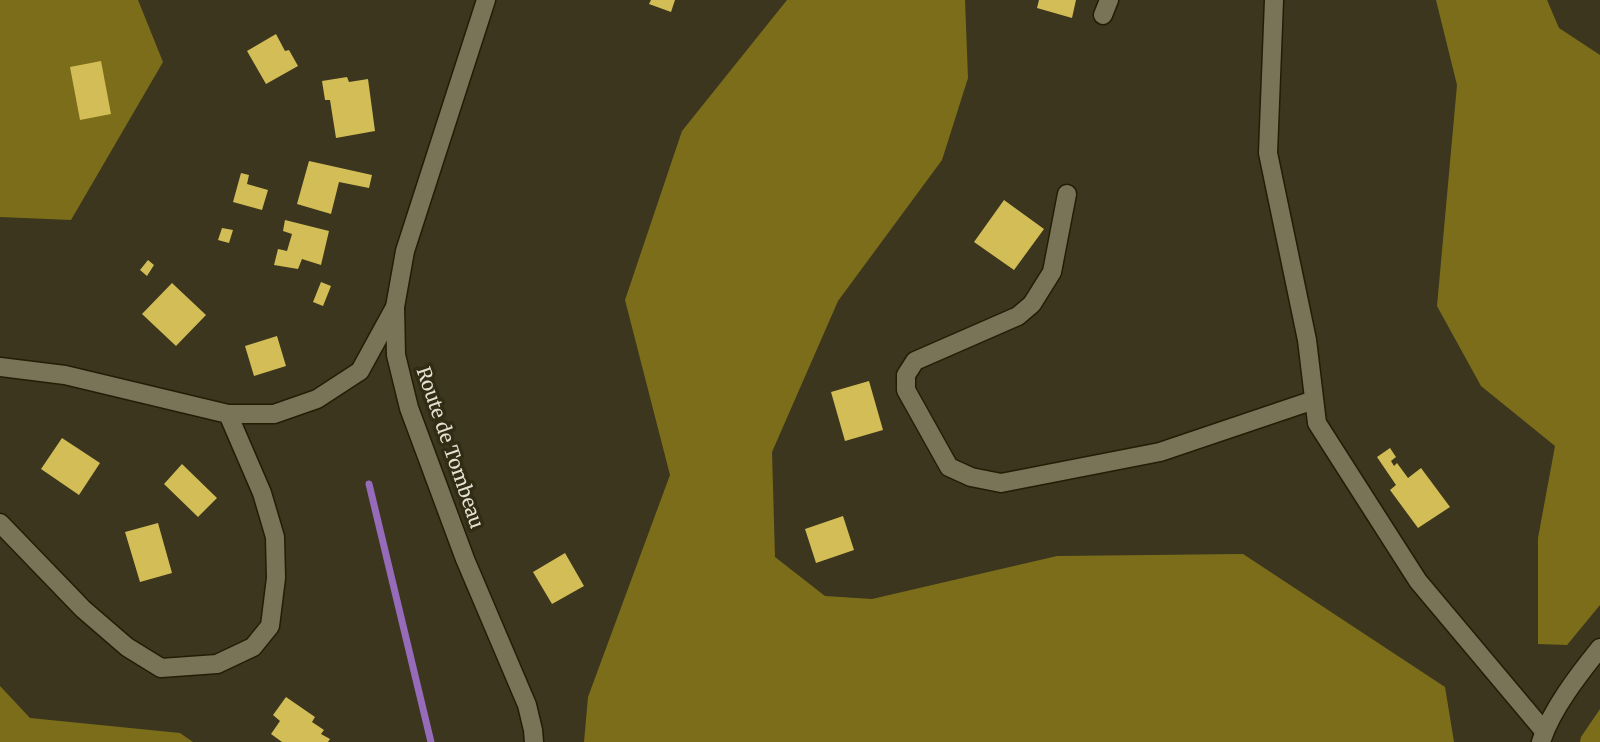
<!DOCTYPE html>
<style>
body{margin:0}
canvas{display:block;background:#3b361d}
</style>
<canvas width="1600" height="742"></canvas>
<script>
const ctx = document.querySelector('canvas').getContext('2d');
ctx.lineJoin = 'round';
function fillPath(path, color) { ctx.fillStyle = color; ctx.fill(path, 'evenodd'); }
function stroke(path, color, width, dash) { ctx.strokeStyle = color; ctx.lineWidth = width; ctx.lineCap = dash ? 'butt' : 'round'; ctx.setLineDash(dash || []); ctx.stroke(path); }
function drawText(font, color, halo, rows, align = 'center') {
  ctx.font = font + ' Merriweather,serif'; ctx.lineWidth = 7; ctx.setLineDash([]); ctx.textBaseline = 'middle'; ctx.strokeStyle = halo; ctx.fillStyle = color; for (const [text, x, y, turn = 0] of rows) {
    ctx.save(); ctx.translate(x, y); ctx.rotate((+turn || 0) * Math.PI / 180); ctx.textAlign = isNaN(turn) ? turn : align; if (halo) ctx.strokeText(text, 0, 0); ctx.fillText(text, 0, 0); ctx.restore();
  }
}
fillPath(new Path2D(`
 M0,0H138L163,62L71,220L0,217Z
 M787,0H965L968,78L942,160L838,301L772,452L775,557L825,596L872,599L1057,556L1243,554L1445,687L1454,742H584L588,697L670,475L625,300L682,131Z
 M1436,0H1547L1559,28L1600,55V605L1567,645L1538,644V538L1555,446L1481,386L1437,306L1457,85Z
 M0,686L30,718L180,733L193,742H0Z
 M1600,709V742H1580L1581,737Z`), '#7c6d1a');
stroke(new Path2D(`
 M369,484L431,742`), '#956bba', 7);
fillPath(new Path2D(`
 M651,0H675L671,12L649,4Z
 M1039,0H1076L1072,18L1037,8Z
 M276,34L285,51L289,50L298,66L266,84L247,51Z
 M101,61L111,114L80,120L70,67Z
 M347,77L349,82L368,79L375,131L336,138L330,100H325L322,81Z
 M309,161L372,175L369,188L339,182L331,214L297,204Z
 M241,173L249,175L247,184L268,190L262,210L233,202Z
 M1004,200L1044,229L1014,270L974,242Z
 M285,220L329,231L321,265L302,259L298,269L274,265L278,249L287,251L292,234L283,231Z
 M222,228L233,230L229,243L218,240Z
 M148,260L154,265L147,276L140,270Z
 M321,282L331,286L323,306L313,302Z
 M172,283L206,315L176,346L142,314Z
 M277,336L286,366L254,376L245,346Z
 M869,381L883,430L845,441L831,392Z
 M62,438L100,463L79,495L41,469Z
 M1390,448L1396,457L1391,461L1394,466L1397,463L1408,478L1421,468L1450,507L1418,528L1390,490L1396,485L1377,457Z
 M182,464L217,498L198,517L164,484Z
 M843,516L854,550L816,563L805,529Z
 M158,523L172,573L140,582L125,532Z
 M565,553L584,586L552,604L533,572Z
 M286,697L315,717L312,722L324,730L321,734L330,739L328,742H282L271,734L280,721L273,715Z`), '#d2bd56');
const street = new Path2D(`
 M1274,0L1268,153L1307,340L1317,423L1418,581L1544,731
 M1103,15L1109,0
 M1067,194L1052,272L1032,304L1018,316L915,361L906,375V390L949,467L971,477L1001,483L1160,452L1314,400
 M0,367L65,375L228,414H274L317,399L360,371L395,307
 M0,523L83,609L127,647L161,668L217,664L253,647L270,626L276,578L275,537L262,493L228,414`);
const secondary = new Path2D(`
 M486,0L405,251L395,307L396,355L409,408L465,559L527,705L533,730L534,742
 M1541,742C1551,710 1579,674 1600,648`);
stroke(street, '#221d05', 21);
stroke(secondary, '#221d05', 21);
stroke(street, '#797358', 18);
stroke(secondary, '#797358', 18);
drawText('19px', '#e4e1d2', '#312c13', [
 ["Route de Tombeau",449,448,71]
]);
</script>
